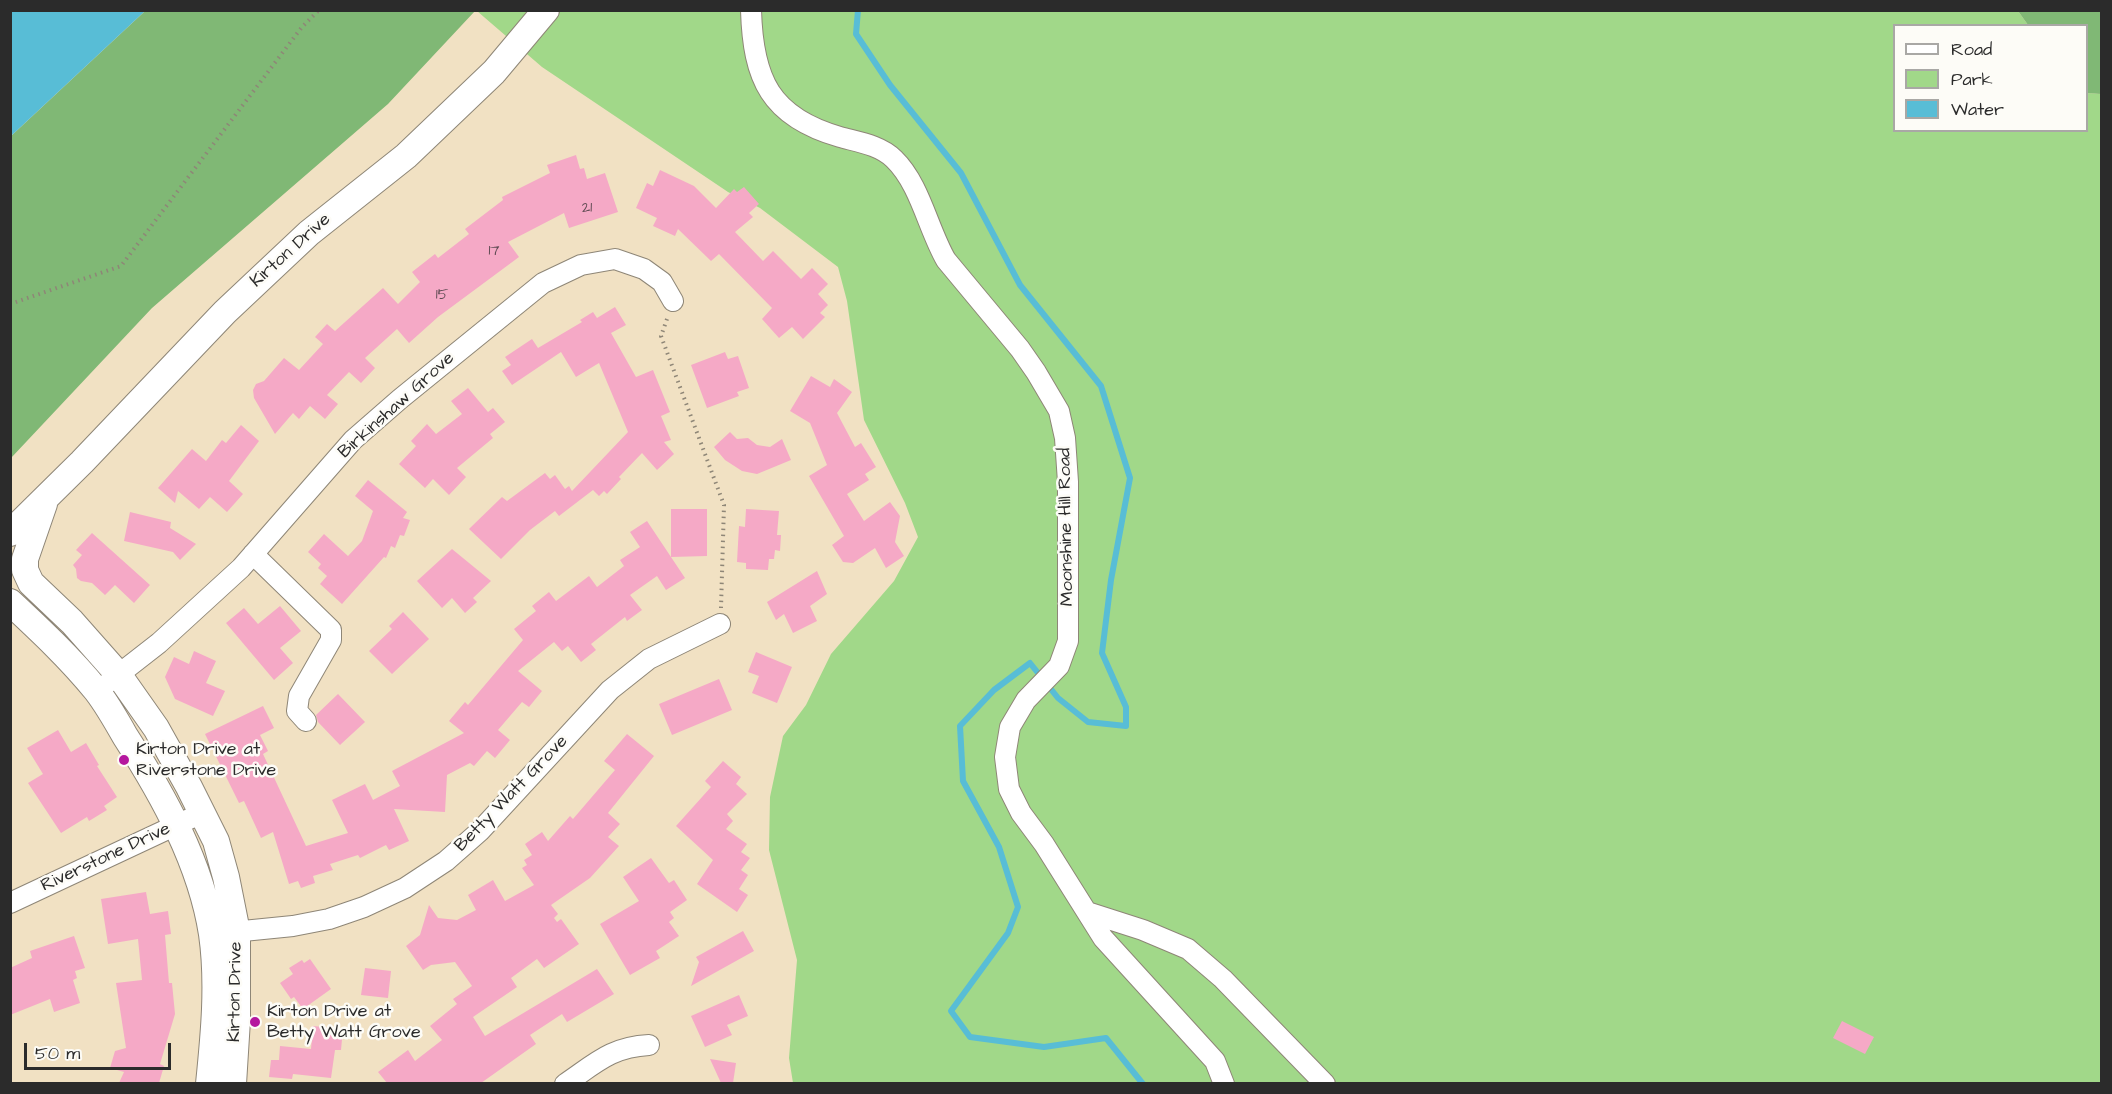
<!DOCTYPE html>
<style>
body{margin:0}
#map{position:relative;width:2112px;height:1094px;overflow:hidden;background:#f1e1c3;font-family:"Architects Daughter",sans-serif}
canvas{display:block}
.frame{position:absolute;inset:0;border:12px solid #2b2b2b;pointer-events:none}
.legend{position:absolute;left:1893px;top:24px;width:195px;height:108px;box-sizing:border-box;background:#fdfcf7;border:2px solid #a9a8a5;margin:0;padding:8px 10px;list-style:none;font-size:18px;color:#2b2b2b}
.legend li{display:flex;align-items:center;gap:12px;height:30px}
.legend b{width:30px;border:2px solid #a9a8a5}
.scale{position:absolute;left:24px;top:1043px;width:147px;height:27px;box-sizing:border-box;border:3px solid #2b2b2b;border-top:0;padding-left:8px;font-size:18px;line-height:21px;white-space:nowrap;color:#2b2b2b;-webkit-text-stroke:4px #fdfcf7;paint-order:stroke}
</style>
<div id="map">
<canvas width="2112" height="1094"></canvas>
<div class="frame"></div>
<ul class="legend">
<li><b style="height:8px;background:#fff"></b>Road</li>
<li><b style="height:16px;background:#a1d889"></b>Park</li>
<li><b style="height:16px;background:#58bdd6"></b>Water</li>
</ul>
<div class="scale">50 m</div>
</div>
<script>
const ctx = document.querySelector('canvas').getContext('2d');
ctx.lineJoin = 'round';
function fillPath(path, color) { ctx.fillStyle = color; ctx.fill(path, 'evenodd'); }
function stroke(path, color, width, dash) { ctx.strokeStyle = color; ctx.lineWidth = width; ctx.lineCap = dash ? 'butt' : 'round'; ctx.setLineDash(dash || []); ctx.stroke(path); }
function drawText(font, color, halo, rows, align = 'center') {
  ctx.font = font + ' "Architects Daughter",sans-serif'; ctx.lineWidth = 5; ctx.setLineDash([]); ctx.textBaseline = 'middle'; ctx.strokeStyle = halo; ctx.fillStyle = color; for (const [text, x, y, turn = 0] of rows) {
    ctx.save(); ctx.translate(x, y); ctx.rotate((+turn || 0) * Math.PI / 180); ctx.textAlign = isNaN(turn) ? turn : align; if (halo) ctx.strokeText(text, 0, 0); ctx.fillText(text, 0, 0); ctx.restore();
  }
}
fillPath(new Path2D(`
 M477,11H2018L2028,25L1894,26V130H2086L2087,93L2101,94V1083H793L789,1058L797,960L769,850L770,797L783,736L806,705L831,654L894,581L918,537L905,503L864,420L847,301L838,267L760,208L728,192L542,67Z`), '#a1d889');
fillPath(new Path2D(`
 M145,11H475L388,104L152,308L11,458V136Z
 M2018,11H2101V94L2087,93L2086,26L2028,25Z`), '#80b875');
fillPath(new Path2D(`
 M11,10H145V11L11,136Z`), '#58bdd6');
stroke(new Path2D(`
 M858,10L856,34L890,85L961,173L1020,285L1101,386L1130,478L1111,580L1102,653L1126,707V726L1088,722L1058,698L1030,663L994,690L960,726L963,781L999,847L1018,907L1008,933L951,1011L970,1037L1044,1047L1106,1038L1143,1084`), '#58bdd6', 6);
fillPath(new Path2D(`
 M576,155L580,169L584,168L587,179L605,173L618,212L569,228L564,213L508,242L519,257L438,317L409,343L397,329L365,358L375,368L361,383L349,372L327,395L338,404L325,419L310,406L299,419L293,413L275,434L254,398L253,390L256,384L264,381L284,358L299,370L323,344L315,337L327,324L335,331L383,288L398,304L420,282L412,272L435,254L438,258L469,234L465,229L503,200L502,197L550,173L547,165Z
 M660,170L694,186L716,208L734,189L737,192L744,187L759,204L749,213L753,217L735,232L763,261L773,251L801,279L812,268L828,284L818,294L828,305L820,313L825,317L803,339L792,327L779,338L762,319L772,308L719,254L711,261L678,229L675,236L653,226L657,218L636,208L647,183L653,186Z
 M615,307L626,325L611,333L636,377L653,370L670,412L661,416L671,440L664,442L674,454L657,470L642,453L619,477L621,479L607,494L604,491L599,496L593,490L559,516L555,511L530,530L501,559L469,529L502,497L507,501L545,473L550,479L555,475L565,489L569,486L572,491L628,432L599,363L576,377L561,352L512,385L502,371L511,365L505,357L532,339L538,348L582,322L580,320L593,312L597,318Z
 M725,352L728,359L738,356L749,388L737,392L739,396L707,408L691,365Z
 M811,376L830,387L834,379L852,392L837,413L855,447L861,443L876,467L865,474L869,480L847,494L864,521L890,502L900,516L895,542L904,556L886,568L875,548L853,563L843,562L832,545L844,536L809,476L827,465L810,423L790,411Z
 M468,388L488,412L493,408L505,422L490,434L493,438L457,468L466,477L449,495L433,479L425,488L399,464L416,446L411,441L427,424L436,434L462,414L451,401Z
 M241,425L259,441L229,481L243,494L227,512L210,497L199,509L178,491L175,503L158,488L192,449L206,461L222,440L226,443Z
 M730,432L737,439L748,438L757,445L770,447L782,439L791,460L757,474L742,471L725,460L714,447Z
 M368,480L407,512L403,518L410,520L404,536L400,535L395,548L391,546L386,558L384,557L342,604L320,584L327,576L318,568L321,564L308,552L324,534L348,556L362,541L373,511L355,496Z
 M671,509H707V556L671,557Z
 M746,509L779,511L777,535H781L780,551L775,550L774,559H769L768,570L746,569V563L737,562L739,526L745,527Z
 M130,512L171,522L170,528L196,544L180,560L173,552L124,541Z
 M647,521L685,578L666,590L657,576L630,595L642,610L627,621L625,617L591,644L596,650L581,662L568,646L562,651L554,642L518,671L542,691L529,707L522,702L498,730L510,740L495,758L487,751L474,766L470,763L447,775L445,812L394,809L409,841L389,850L386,845L360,858L358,855L330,864L333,870L313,876L315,883L301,888L298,881L289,884L273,832L261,838L244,801L239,803L205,734L263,706L274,728L260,735L268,751L263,754L306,846L348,833L332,800L365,784L373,800L400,786L392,771L464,733L449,721L465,702L468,705L523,640L514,629L536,611L532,606L549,592L556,601L589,576L597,587L624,566L620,560L640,547L630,532Z
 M92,533L150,585L134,603L115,585L105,595L92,583L81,581L77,578L76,569L73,565L82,555L76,550Z
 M452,549L491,581L473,598L477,602L465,613L452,598L442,608L417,581Z
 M817,571L827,594L810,606L817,621L793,633L784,614L776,620L767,602Z
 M280,606L301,631L280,648L293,663L274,680L226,623L244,608L258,624Z
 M403,612L429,639L392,674L369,651L392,629L389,626Z
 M194,651L216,661L206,683L225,691L213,716L175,699L165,677L174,657L189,664Z
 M756,652L792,667L777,703L752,693L759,676L748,672Z
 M719,679L732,710L672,735L659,704Z
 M338,694L365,722L340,745L318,722L316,715Z
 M58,730L71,752L86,743L99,765L97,766L117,797L104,806L107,810L89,821L87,817L61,833L28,783L43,774L27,748Z
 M627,734L654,756L608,813L620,824L608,837L619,846L590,878L551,905L558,914L554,918L557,922L561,919L579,944L544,968L537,959L511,978L517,987L473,1017L485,1036L597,969L614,994L567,1022L562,1014L530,1035L536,1044L481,1083H387L378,1072L408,1050L415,1061L442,1040L430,1026L457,1004L453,999L472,986L455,962L431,965L423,970L406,946L420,935L429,905L438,918L457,920L476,910L468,895L493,880L505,901L534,885L522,868L527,865L524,860L532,855L525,844L542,832L548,841L570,816L573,819L615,770L604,761Z
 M723,761L741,777L736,784L747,794L727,814L733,821L726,829L747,844L741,852L750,858L741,870L748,875L739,889L748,895L737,912L697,884L713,860L676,826L711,787L705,781Z
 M651,858L669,883L674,880L687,900L670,912L674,918L669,922L679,936L656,951L660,958L630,975L600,924L639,901L623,877Z
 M146,892L150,914L168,911L171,934L165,935L169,983H172L175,1014L160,1064L164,1066L159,1083H119L124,1072L110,1068L115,1051L126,1048L116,983L142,980L138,939L108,944L101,899Z
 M743,931L754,951L691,986L699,962L696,957Z
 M74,936L85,968L75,971L77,978L73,980L80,1003L54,1012L50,999L10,1015V968L32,958L30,951Z
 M310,959L331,989L303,1009L294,997L291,999L280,983L293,974L289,968L302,960L304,963Z
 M365,968L391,971L388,998L361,995Z
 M739,995L748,1016L727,1025L732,1035L705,1047L691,1016Z
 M1842,1021L1874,1037L1865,1054L1833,1038Z
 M313,1026L343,1029L341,1050H335L331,1078L293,1074L292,1079L269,1077L271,1060H279L280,1046L311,1049Z
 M710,1059L736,1063L733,1083H721Z`), '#f5a9c6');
const minor = new Path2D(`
 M751,10C753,79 770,117 840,137C858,142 880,145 894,159C920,184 928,229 946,260L1020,349L1036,372L1059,411L1065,438L1068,482V641L1059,666L1026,700L1010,727L1005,757L1009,789L1021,813L1044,844L1103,938L1215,1061L1224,1084
 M253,554L331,630V640L299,696L297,711L306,721
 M109,682L159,643L241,568L353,440L400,399L543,283L581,265L615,259L644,269L662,282L673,301
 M10,903L202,813
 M1087,912L1143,930L1188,949L1223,979L1325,1084
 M223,933L293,926L329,919L364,907L405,888L446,861L480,831L610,690L649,659L720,624
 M565,1084C596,1063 611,1047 649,1045`);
const tertiary = new Path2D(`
 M44,504L25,559V570L31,583L72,622L118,674L156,728L189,787L216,841L226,877L237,932V1020L233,1084
 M10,533L82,462L225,312L309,233L406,156L494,72L546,10
 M10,602C40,630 70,658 96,690C107,704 116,720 125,736C163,795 201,863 212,934C219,983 214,1035 209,1084`);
stroke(minor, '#8e8677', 22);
stroke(tertiary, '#8e8677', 28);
stroke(new Path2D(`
 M10,304L121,266L302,27L319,10
 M667,319L661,336L724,505L721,608`), '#8e8677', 4, [1.5, 4.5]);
stroke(minor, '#fff', 20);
stroke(tertiary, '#fff', 26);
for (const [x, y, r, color] of [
 [124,760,6,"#b5179e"],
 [255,1022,6,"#b5179e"]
]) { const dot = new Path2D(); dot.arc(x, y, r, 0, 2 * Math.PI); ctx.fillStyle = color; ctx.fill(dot); stroke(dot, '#fdfcf7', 2); }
drawText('15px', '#5e4a52', null, [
 ["21",587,209],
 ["17",494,252],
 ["15",442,296]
]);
drawText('18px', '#2b2b2b', '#fdfcf7', [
 ["Kirton Drive",291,251,-42],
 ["Birkinshaw Grove",397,406,-42],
 ["Moonshine Hill Road",1067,527,-91],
 ["Betty Watt Grove",512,794,-46],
 ["Riverstone Drive",106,858,-25],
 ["Kirton Drive",236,992,-89]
]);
drawText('18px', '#2b2b2b', '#fdfcf7', [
 ["Kirton Drive at",136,750],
 ["Riverstone Drive",136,771],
 ["Kirton Drive at",267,1012],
 ["Betty Watt Grove",267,1033]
], 'left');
</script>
